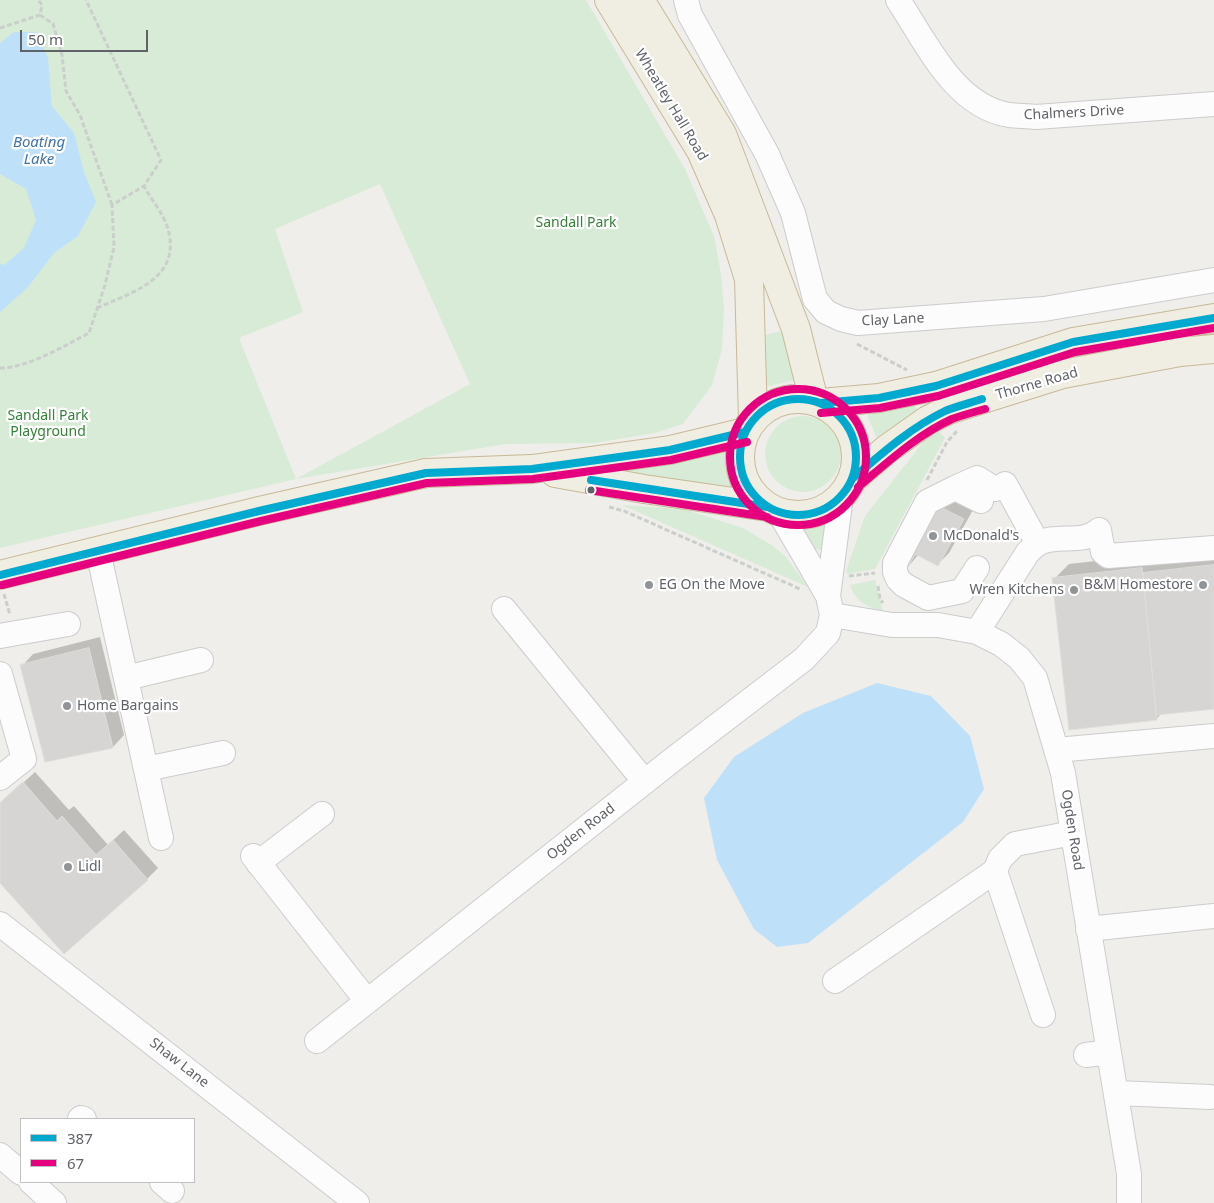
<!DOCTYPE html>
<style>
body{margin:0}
#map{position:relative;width:1214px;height:1203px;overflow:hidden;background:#efeeea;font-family:"Noto Sans",sans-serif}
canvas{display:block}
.legend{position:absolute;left:20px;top:1118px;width:175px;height:65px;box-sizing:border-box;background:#fff;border:1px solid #bfc1c3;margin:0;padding:6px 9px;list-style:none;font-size:15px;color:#5f6368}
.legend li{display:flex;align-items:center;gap:10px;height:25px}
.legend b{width:25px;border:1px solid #bfc1c3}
.scale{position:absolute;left:20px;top:30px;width:128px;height:22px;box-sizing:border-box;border:2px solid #5f6368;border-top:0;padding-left:6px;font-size:15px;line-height:18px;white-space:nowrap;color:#5f6368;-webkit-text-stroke:4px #fff;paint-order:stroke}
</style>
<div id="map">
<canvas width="1214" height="1203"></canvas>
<ul class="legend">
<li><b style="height:6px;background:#00a9ce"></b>387</li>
<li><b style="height:6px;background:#e5007d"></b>67</li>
</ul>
<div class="scale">50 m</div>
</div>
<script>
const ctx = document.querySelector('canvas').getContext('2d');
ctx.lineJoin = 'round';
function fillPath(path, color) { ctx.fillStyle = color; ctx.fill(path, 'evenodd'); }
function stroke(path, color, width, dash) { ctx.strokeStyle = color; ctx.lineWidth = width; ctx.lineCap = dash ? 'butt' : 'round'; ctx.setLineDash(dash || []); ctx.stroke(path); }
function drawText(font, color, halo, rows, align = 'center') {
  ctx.font = font + ' "Noto Sans",sans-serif'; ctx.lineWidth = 4.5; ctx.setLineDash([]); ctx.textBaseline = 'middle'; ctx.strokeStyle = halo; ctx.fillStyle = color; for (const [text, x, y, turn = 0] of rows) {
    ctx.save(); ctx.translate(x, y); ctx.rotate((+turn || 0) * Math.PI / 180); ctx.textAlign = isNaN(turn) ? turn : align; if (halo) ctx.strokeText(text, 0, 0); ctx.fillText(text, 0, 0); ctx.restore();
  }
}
fillPath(new Path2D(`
 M0,0H586L685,169L714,236L721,274L724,310L722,349L712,385L683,424L655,433L595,443L506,444L296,479L0,548ZM380,184L470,384L296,479L239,338L303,312L275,229Z
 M787,330L799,379L765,387V335Z
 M912,401L918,411L877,439L866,412Z
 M765 454a38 38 0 1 1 76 0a38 38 0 1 1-76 0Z
 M935,427L945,438L875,569L848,574L846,571L865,516Z
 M727,447L726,461L738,493L667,486L623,469Z
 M622,505L683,509L743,528L773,546L785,556L808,587Z
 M830,524L824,550L813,549L805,530Z
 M875,580L883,611C868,608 855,601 850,585Z`), '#d8ebd6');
fillPath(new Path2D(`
 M14,32H36L48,58L52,106L74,133L84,172L96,202L78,236L54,253L28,287L0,312V264L4,265L24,248L36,220L26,189L0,174V43Z
 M877,683L931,696L970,736L984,789L963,822L808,943L777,947L754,929L717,860L704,798L734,757L803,713Z`), '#bfe0f9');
fillPath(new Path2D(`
 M943,491L974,508L949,553L938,564L919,554L907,568Z
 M1214,552V708L1162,713L1156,719L1054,579L1069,564L1157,554Z
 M100,637L124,735L113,747L46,760L22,666L33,654Z
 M35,772L69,810L74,806L108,845L124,830L158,868L147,879L0,881V804Z`), '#0003');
const building = new Path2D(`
 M930,502L964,519L938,566L915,554L907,569L897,564Z
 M1214,565V709L1156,715L1143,573Z
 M1142,568L1157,720L1069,730L1052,578Z
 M89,648L113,748L45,762L20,665Z
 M23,782L57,821L62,816L96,855L113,840L148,880L64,954L0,883V803Z`);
fillPath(building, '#d6d5d3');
stroke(building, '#deddd9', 1);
const minor = new Path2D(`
 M686,0L690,15L767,154L793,213L815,299L826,312L841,319L858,323L1044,309L1214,280
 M898,0C926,42 954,106 1009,115C1018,116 1027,116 1036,117L1214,104
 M1005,484L1038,544
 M955,488L977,478L995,489
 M841,496L828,596L832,615L892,625H938L977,632L1001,644L1019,658L1035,678L1063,773L1129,1174V1203
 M779,512L828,596
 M98,551L161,838
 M977,568L962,591L928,598L904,585L898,579L895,572V563L927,502L955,488L981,501
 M504,609L645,782
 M977,632L1028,552C1031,550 1034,546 1037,544C1056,533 1083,545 1099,530L1103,552L1108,556L1214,548
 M0,636L68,624
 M0,674L24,759L0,778
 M126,678L201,660
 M1056,750L1214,736
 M146,769L223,753
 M253,856L367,1001
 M258,863L322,814
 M0,924L357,1203
 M1088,929L1214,916
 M835,981L995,871
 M1043,1015L995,871L1000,859L1015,844L1073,833
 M317,1041L671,761L804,659L828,633L832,615
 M1086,1055L1109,1052
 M1117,1093L1210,1097
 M80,1119L81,1118L84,1119
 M0,1155L21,1173
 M31,1182L54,1203
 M162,1182L172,1191`);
const highway = new Path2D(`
 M609,0L701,151L729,215L749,279L753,420
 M640,0L722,134L796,329L814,401
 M740 457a58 58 0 1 1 116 0a58 58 0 1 1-116 0Z
 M820,403L879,398L936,386L1073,342L1214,318
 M555,473L644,489L768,507
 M852,479L887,449L928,420L948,410L1063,374L1180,352L1214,349
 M0,575L259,511L426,473L532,469L670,450L745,432`);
stroke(minor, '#cbcccc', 26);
stroke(highway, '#c8b996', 30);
stroke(new Path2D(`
 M40,15L53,24L62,55L66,91L80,115L112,205
 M0,28L40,15L42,5L38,0
 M97,308C133,292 184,278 167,226C163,213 150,198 144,186
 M857,344L907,370
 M0,368C28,368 64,346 89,333L105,285L114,247L112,205L144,186L161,160L86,0
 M927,480L947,442L958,430
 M609,507L624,511L800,589
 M849,576L875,573
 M878,586L880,599L883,603
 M4,594L10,615`), '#cacfcc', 3, [5, 2.5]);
stroke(minor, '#fdfcfc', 24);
stroke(highway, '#f0ede3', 28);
stroke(new Path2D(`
 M740 457a58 58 0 1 1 116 0a58 58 0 1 1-116 0Z
 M820,403L879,398L936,386L1073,342L1214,318
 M852,479C881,454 910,428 945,411C957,406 970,403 982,399
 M591,480L768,507
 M0,575L259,511L426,473L532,469L670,450L745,432`), '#00a9ce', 8);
stroke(new Path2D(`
 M730 457a68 68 0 1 1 136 0a68 68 0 1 1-136 0Z
 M821,413L880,408L938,396L1075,352L1214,328
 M858,487C888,462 917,435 952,419C963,415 974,412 985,409
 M589,490L767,517
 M2,585L261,521L427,483L533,479L671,460L747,442`), '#e5007d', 8);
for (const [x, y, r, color] of [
 [591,490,4.5,"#5f6368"],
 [933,536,5,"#919496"],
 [649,585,5,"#919496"],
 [1203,585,5,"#919496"],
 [1074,590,5,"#919496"],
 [67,706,5,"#919496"],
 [68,867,5,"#919496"]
]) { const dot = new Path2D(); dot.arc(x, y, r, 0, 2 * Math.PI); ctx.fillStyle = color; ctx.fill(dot); stroke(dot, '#fff', 2); }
drawText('14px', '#5f6368', '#fff', [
 ["Wheatley Hall Road",671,105,59],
 ["Chalmers Drive",1074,113,-3],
 ["Clay Lane",893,320,-3],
 ["Thorne Road",1037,384,-16],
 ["Ogden Road",1072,830,81],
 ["Ogden Road",581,832,-38],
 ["Shaw Lane",179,1063,38]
]);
drawText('14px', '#348238', '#fff', [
 ["Sandall Park",576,223],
 ["Sandall Park",48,416],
 ["Playground",48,432]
]);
drawText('14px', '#5f6368', '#fff', [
 ["McDonald's",943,536],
 ["EG On the Move",659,585],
 ["B&M Homestore",1193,585,"right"],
 ["Wren Kitchens",1064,590,"right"],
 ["Home Bargains",77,706],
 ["Lidl",78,867]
], 'left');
drawText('italic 15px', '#4174aa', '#fff', [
 ["Boating",39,143],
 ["Lake",39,160]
]);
</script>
